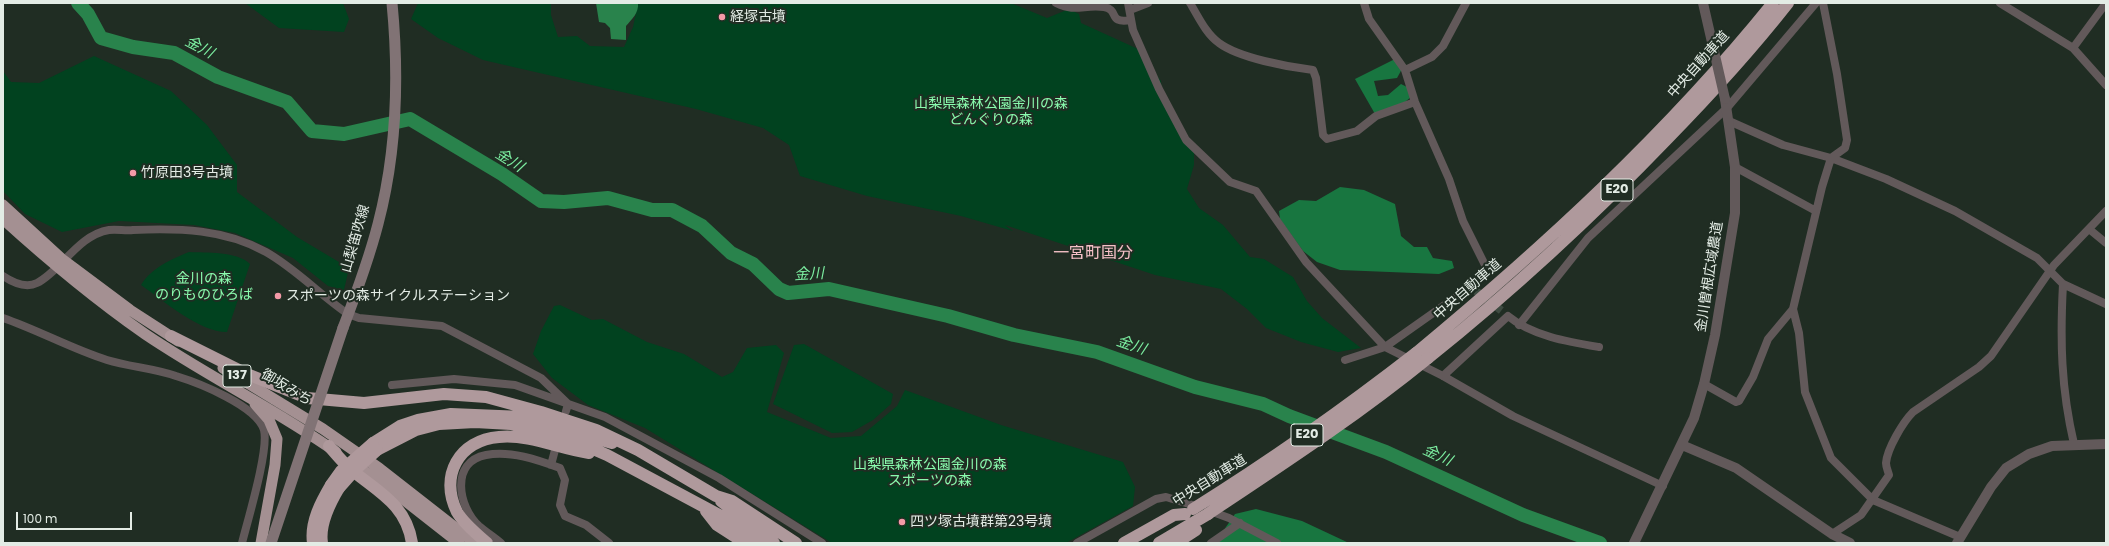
<!DOCTYPE html>
<meta charset="utf-8">
<style>
body{margin:0}
#map{position:relative;width:2109px;height:546px;overflow:hidden;background:#202d23;font-family:Poppins,sans-serif}
canvas{display:block}
.frame{position:absolute;inset:0;border:4px solid #e3ece5;pointer-events:none}
.scale{position:absolute;left:16px;top:512px;width:116px;height:18px;box-sizing:border-box;border:2px solid #e3ece5;border-top:0;padding-left:5px;font-size:12px;line-height:14px;white-space:nowrap;color:#e3ece5;-webkit-text-stroke:3px #202d23;paint-order:stroke}
</style>
<div id="map">
<canvas width="2109" height="546"></canvas>
<div class="frame"></div>
<div class="scale">100 m</div>
</div>
<script>
const ctx = document.querySelector('canvas').getContext('2d');
ctx.lineJoin = 'round';
function fillPath(path, color) { ctx.fillStyle = color; ctx.fill(path, 'evenodd'); }
function stroke(path, color, width, dash) { ctx.strokeStyle = color; ctx.lineWidth = width; ctx.lineCap = dash ? 'butt' : 'round'; ctx.setLineDash(dash || []); ctx.stroke(path); }
function drawText(font, color, halo, rows, align = 'center') {
  ctx.font = font + ' Poppins,"Noto Sans JP",sans-serif'; ctx.lineWidth = 4; ctx.setLineDash([]); ctx.textBaseline = 'middle'; ctx.strokeStyle = halo; ctx.fillStyle = color; for (const [text, x, y, turn = 0] of rows) {
    ctx.save(); ctx.translate(x, y); ctx.rotate((+turn || 0) * Math.PI / 180); ctx.textAlign = isNaN(turn) ? turn : align; if (halo) ctx.strokeText(text, 0, 0); ctx.fillText(text, 0, 0); ctx.restore();
  }
}
fillPath(new Path2D(`
 M245,3H343L349,19L344,32L279,28Z
 M418,3H551V15L558,37L577,36L590,46L624,47L633,27L638,3H1011L1047,18L1069,9L1079,14L1081,23L1138,49L1161,81L1163,102L1194,152V165L1187,189L1199,208L1223,225L1250,257L1264,259L1293,277L1307,301L1322,318L1361,348L1338,352L1301,342L1266,328L1247,309L1221,289L1155,275L1005,225L1013,231L961,216L867,196L800,176L789,145L763,128L696,109L483,60L438,38L411,19Z
 M94,56L171,91L207,125L237,165V192L297,237L349,268L344,290L328,286L293,258L235,233L194,225L119,221L62,232L25,214L3,191V71L11,82L39,83Z
 M189,252C206,253 237,251 250,264L227,332C199,332 164,301 141,285C151,268 172,259 189,252Z
 M560,305L592,320L603,319L647,342L684,354L722,377L733,372L747,348L776,345L784,353L767,412L831,438L861,436L897,406L905,390L1001,425L1123,462L1135,487L1133,506L1066,543H832L645,428L588,405L552,378L533,354L541,331L554,306Z
 M804,344L893,394L891,404L873,420L852,432L832,433L773,404L794,345Z`), '#01421f');
fillPath(new Path2D(`
 M1395,59L1402,69L1397,78L1374,81L1378,96L1388,95L1401,84L1407,87L1411,97L1405,102L1375,114L1355,79Z
 M1340,187L1364,190L1395,204L1401,236L1414,247H1427L1433,258L1452,261L1454,268L1439,274L1340,270L1317,262L1303,251L1280,219L1279,211L1299,200L1316,201Z
 M1256,509L1302,521L1349,543H1205L1219,537L1235,514Z`), '#187640');
fillPath(new Path2D(`
 M596,3H638C639,13 632,19 626,26V40L611,39L610,28L605,23L599,22Z`), '#29834c');
stroke(new Path2D(`
 M78,3L88,14L101,38L133,47L174,53L218,77L287,102L312,131L344,134L410,119L502,174L541,201L564,202L608,198L652,210H672L702,226L731,253L753,264L779,289L788,293L829,289L948,316L1014,335L1097,352L1195,387L1263,404L1289,416L1386,452L1523,515L1600,543`), '#29834c', 14);
stroke(new Path2D(`
 M1476,291L1502,311`), '#3d4a40', 8, [8, 4]);
stroke(new Path2D(`
 M1056,3C1076,13 1084,4 1104,7C1120,10 1107,24 1131,20
 M1128,3L1133,30L1159,89L1186,140L1230,182L1256,191L1306,262L1385,347L1443,376L1513,416L1663,486
 M1190,3C1198,16 1206,34 1219,43C1239,58 1288,67 1313,70L1316,78L1323,135L1327,139L1357,131L1376,116L1415,102
 M2000,3L2073,48L2106,85
 M1130,10L1148,3
 M2073,48L2106,3
 M1405,70L1432,57L1443,46L1466,3
 M1729,121L1783,145L1831,158L1886,179L1955,211L2037,258L2063,284L2106,304
 M1735,167L1816,211
 M2089,229L2106,243
 M3,276C12,282 25,289 37,283C61,271 78,235 109,230C117,229 126,231 133,230C179,228 225,229 266,252C296,269 320,295 348,314L359,318L442,326L541,378L568,404L566,411
 M2063,284C2060,341 2061,388 2074,444
 M1793,309L1799,333L1805,392L1831,458L1873,500L1960,537
 M3,318C38,330 72,349 107,360C130,367 153,368 176,376C199,383 257,406 264,430C269,450 248,519 242,543
 M1519,325L1588,238L1727,108L1816,3
 M1345,360L1385,347L1470,287L1488,271L1463,221L1449,179L1415,102L1405,70L1369,19L1364,3
 M1443,376L1508,316C1532,336 1569,342 1599,347
 M1704,384L1736,402L1739,401L1753,377L1768,339L1793,309L1822,187L1831,158L1845,148L1847,140L1837,74L1823,3
 M392,385L454,379L515,385L605,417L719,478L822,543
 M551,465L555,450
 M1210,511L1229,518L1277,543
 M1832,534L1861,515L1889,475C1888,471 1886,467 1886,463C1887,449 1903,422 1913,412L1979,367L1991,356L2054,265L2106,211
 M501,543C494,537 486,532 479,526C458,507 450,462 486,455C510,450 538,460 560,468L565,480L560,505L565,516L586,525L609,543
 M1077,543L1156,499L1166,497L1199,507
 M1211,543L1240,523`), '#62595a', 8);
stroke(new Path2D(`
 M1703,3L1714,51
 M1682,445L1736,468L1832,534L1850,543
 M1634,543L1694,418L1704,384L1715,335L1735,213V167L1725,99
 M1957,543L1991,487L2006,468L2029,454L2052,446L2106,444`), '#62595a', 10);
stroke(new Path2D(`
 M343,328C356,294 369,259 378,224C397,152 399,76 392,3`), '#817375', 11);
stroke(new Path2D(`
 M3,205L63,260L130,310L178,341
 M3,219C48,260 95,299 145,334C207,376 275,409 336,452
 M223,368L323,429L379,468L475,543
 M255,404L269,420L277,439L275,465L261,543
 M352,463L385,485L459,543`), '#a49092', 11);
stroke(new Path2D(`
 M171,336L247,374L307,398L364,403L444,394L486,397L541,412L596,430L638,450L716,496L732,501L796,543
 M1416,353C1544,247 1668,133 1773,3
 M1428,358C1513,290 1592,217 1668,138C1710,95 1751,50 1788,3
 M373,443L400,426L418,420L451,414L523,417L612,443
 M329,446C335,453 341,460 348,467C376,491 406,503 412,543
 M377,450L416,430L439,424L475,422L511,424L570,439L607,455L723,517L761,543
 M721,501L774,543
 M706,511L717,525L745,543
 M313,543C310,522 321,502 331,485
 M322,543C319,524 330,503 339,488
 M487,543C477,534 464,524 457,512C439,476 459,440 499,437C530,434 560,449 589,453
 M1124,543L1174,515L1185,514
 M1159,543L1208,514
 M1176,543L1196,530`), '#af999c', 12);
stroke(new Path2D(`
 M1714,51L1725,99`), '#62595a', 10);
stroke(new Path2D(`
 M271,543L343,328`), '#817375', 11);
stroke(new Path2D(`
 M331,485L341,471L373,443
 M339,488L355,470L377,450
 M1193,509C1270,461 1344,409 1416,353
 M1208,514C1283,464 1358,415 1428,358`), '#af999c', 12);
for (const [x, y, r, color] of [
 [722,17,4,"#f39aa7"],
 [133,173,4,"#f39aa7"],
 [278,296,4,"#f39aa7"],
 [902,522,4,"#f39aa7"]
]) { const dot = new Path2D(); dot.arc(x, y, r, 0, 2 * Math.PI); ctx.fillStyle = color; ctx.fill(dot); stroke(dot, '#202d23', 1.5); }
for (const [x, y, w] of [
 [1617,190,32],
 [237,376,28],
 [1307,435,32]
]) { const box = new Path2D(); box.roundRect(x - w / 2, y - 11, w, 22, 3); ctx.fillStyle = '#202d23'; ctx.fill(box); stroke(box, '#e3ece5', 1); }
drawText('bold 13px', '#e3ece5', null, [
 ["E20",1617,190],
 ["137",237,376],
 ["E20",1307,435]
]);
drawText('14px', '#e3ece5', '#202d23', [
 ["経塚古墳",730,17],
 ["竹原田3号古墳",141,173],
 ["スポーツの森サイクルステーション",286,296],
 ["四ツ塚古墳群第23号墳",910,522]
], 'left');
drawText('14px', '#e3ece5', '#202d23', [
 ["中央自動車道",1699,65,-48],
 ["山梨笛吹線",356,239,-74],
 ["金川曽根広域農道",1710,277,-81],
 ["中央自動車道",1468,290,-41],
 ["御坂みち",286,388,31],
 ["中央自動車道",1210,481,-32]
]);
drawText('14px', '#8afcae', '#202d23', [
 ["山梨県森林公園金川の森",991,104],
 ["どんぐりの森",991,120],
 ["金川の森",204,279],
 ["のりものひろば",204,295],
 ["山梨県森林公園金川の森",930,465],
 ["スポーツの森",930,481]
]);
drawText('italic 15px', '#7ceea1', '#202d23', [
 ["金川",199,48,28],
 ["金川",509,161,32],
 ["金川",809,275,-3],
 ["金川",1131,346,19],
 ["金川",1437,456,25]
]);
drawText('16px', '#f5c1c7', '#202d23', [
 ["一宮町国分",1093,254]
]);
</script>
